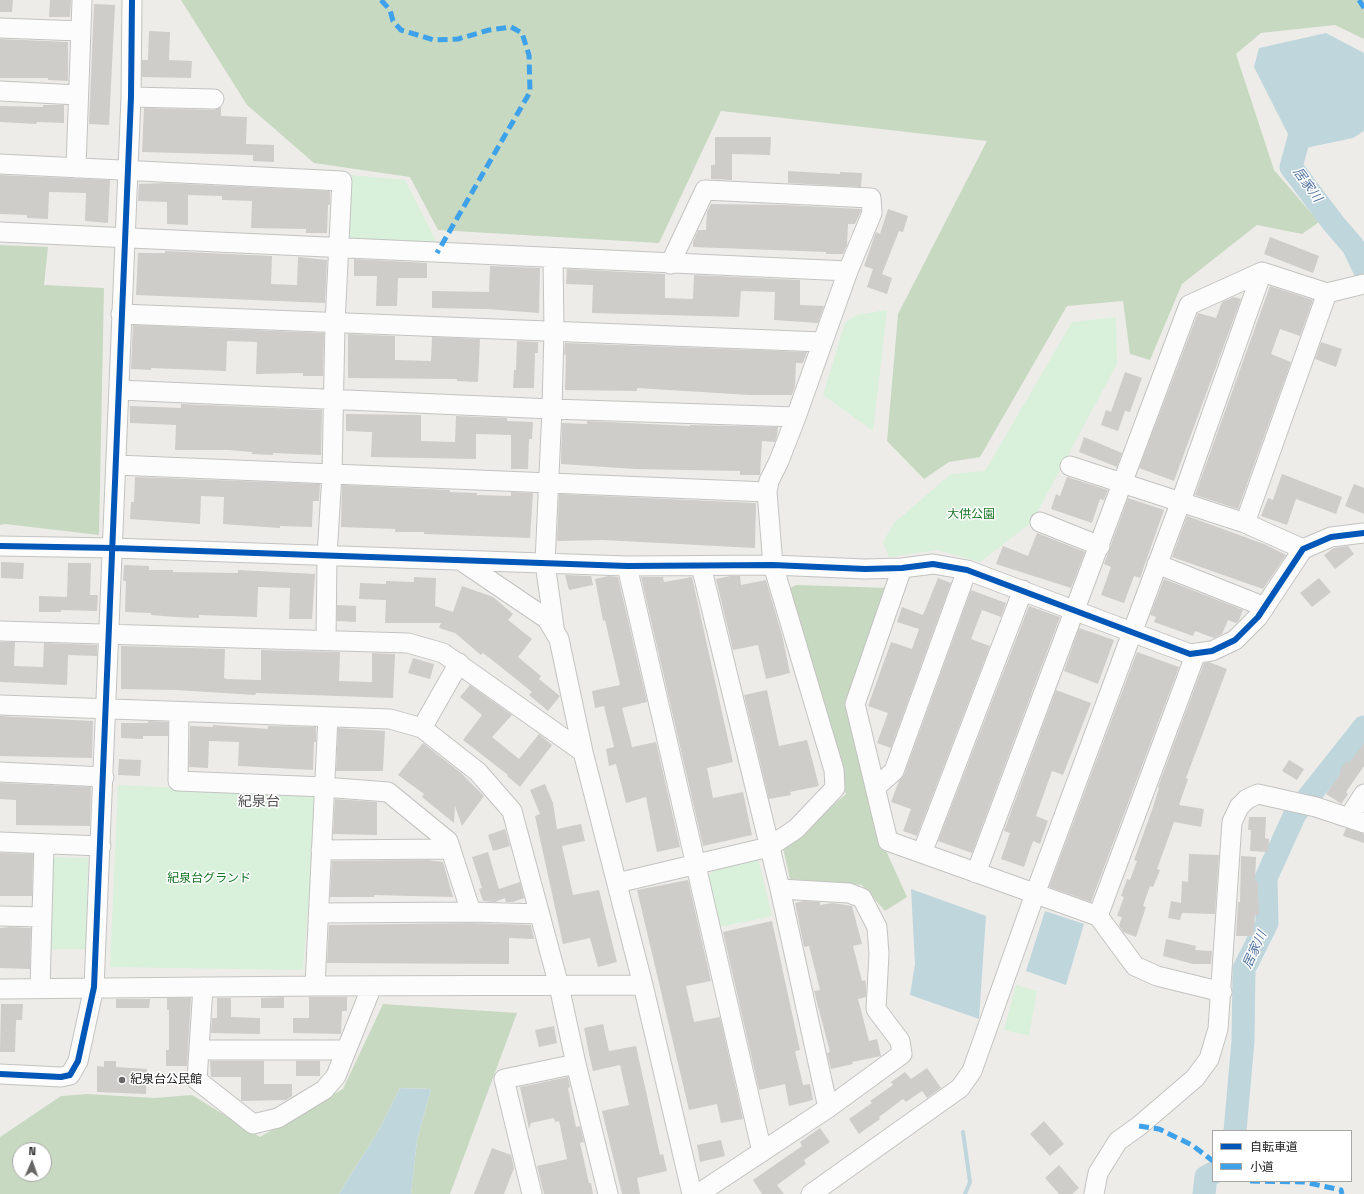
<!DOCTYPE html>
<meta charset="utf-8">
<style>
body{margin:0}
#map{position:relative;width:1364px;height:1194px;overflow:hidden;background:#edece9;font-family:"Space Grotesk","Noto Sans JP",sans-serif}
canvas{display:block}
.legend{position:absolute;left:1212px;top:1130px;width:140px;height:52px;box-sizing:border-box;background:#fff;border:1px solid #a6a6a6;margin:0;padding:5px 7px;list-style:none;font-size:12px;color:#202020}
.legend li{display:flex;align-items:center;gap:8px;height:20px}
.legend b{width:20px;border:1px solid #a6a6a6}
.north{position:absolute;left:12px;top:1142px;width:40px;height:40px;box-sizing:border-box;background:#fff;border:1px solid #a6a6a6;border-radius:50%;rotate:2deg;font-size:11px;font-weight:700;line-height:16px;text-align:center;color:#202020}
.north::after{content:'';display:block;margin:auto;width:14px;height:18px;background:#686766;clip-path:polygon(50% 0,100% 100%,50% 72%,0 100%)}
</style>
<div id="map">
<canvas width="1364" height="1194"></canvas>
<ul class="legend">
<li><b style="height:5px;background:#0057b8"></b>自転車道</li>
<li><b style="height:5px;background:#3da2ea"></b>小道</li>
</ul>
<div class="north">N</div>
</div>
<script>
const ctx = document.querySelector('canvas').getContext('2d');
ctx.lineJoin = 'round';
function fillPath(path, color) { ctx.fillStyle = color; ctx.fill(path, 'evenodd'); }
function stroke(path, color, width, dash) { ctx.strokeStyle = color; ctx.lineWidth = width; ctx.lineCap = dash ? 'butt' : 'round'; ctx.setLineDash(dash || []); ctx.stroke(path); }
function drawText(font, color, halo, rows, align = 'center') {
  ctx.font = font + ' "Space Grotesk","Noto Sans JP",sans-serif'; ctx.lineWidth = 3; ctx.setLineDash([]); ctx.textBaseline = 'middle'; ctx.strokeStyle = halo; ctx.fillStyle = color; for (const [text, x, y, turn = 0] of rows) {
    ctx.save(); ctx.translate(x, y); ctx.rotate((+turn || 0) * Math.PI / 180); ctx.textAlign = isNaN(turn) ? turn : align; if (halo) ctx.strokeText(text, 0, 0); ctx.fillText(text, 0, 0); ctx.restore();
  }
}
fillPath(new Path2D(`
 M181,0H1364V39L1335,25L1261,33L1236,54L1274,170L1319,222L1302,234L1257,225L1182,284L1150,360L1130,354L1123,301L1067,306L980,457L949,462L924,479L887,441L898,314L987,141L721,111L659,243L438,230L410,177L314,163L247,105Z
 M0,245L48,247L44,285L104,288L99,535L5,524L0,525Z
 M796,585L889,588L850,702L883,844L907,897L885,911L862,885L790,879L783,848L846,794L786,590Z
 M383,1004L517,1013L450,1194H411L417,1140L431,1089L400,1088L380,1128L339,1194H0V1137L61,1096L87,1094L154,1098L192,1095L260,1137L343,1089ZM20,1150H44V1174H20Z`), '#c8d9c1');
fillPath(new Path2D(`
 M350,175L405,180L438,245L354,242L347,235Z
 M887,310L873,431L823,395L845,323L856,315Z
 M1116,317L1117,364L1032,522L980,562L937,550L889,557L883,542L894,523L951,474L985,471L1072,322Z
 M118,785L317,795L303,970L110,967Z
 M49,857L88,858L86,949H48Z
 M758,859L772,916L719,927L707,880L712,871Z
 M1016,985L1037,991L1029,1036L1004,1030Z`), '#d9f0db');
fillPath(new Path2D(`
 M1326,33L1364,53V131L1353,138L1296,150L1254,67L1259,48Z
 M911,889L986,916L979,1019L910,995L915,964Z
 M1045,911L1084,924L1066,985L1026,971Z
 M400,1088L431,1089L417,1140L411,1194H339L380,1128Z`), '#c0d6dd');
stroke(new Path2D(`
 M963,1132L970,1182L965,1194`), '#c0d6dd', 4);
stroke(new Path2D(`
 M1304,119L1291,167L1334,224L1353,246L1364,269
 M1235,1131L1243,1041L1244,969L1267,923L1266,878L1295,814L1364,727
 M1204,1194L1206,1177L1213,1173`), '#c0d6dd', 23);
fillPath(new Path2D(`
 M0,0H13L12,12H0Z
 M50,0H71L70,17H49Z
 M94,4L115,5L109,125L89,124Z
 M149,31L170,32L169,60L192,61L191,78L142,77V60H148Z
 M0,39L68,42V81L48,80V78H0Z
 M43,105H64V123L37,122L36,124L0,122V106L43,107Z
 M221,107V116L247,117L246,144L274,145V162L253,161V155L142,152L144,108L214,110Z
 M715,137H771L770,155L732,154V180L711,179V165H715Z
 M788,171L840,174V172L862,173L861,187L788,183Z
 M0,175L110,180L108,223L85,221L86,193L49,192L48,219L27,218V215L0,214Z
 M164,183L330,191V205H328L327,233H306V229L251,228L252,201L222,200V196L188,195V225L167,224V202L138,201L139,184Z
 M711,204L786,205L861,209V211L855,224H848L847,245L843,254H826V252L693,247V242L698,230H706L707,212Z
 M888,209L908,216L903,232L899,231L882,274L892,278L887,294L867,287L873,269L864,266L876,232L880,234Z
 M1270,237L1319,256L1313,273L1264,254Z
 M165,251L272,256L271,284L297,285L298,257L327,260L325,303L136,295L138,253H165Z
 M354,259L427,263V278H398L397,306H376L377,276H354Z
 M490,266L540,268L539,313L487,309L432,308V291L489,292Z
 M567,269L665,274V298L693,299L694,275L800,280V305L824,306L818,323L774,320L775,292L741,291L739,317L592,313L593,285L566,284Z
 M1270,286L1313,300L1300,336L1280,329L1271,354L1291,362L1238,509L1195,495Z
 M1234,297L1241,299L1174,481L1139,468L1198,313L1216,318L1222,302Z
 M133,325L324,333L323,376H303V373L256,374L257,342L227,341L226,371L151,368V370L131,369Z
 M348,334L395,336V360L431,361L432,337L480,339L478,382L457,381V379L348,378Z
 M517,341L538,342V353H535L534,388H513L514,370H516Z
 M1321,342L1342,349L1336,367L1315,359Z
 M565,343L807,352L803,363H796L795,386L792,395H749L637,388V391L565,390L566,355L564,354Z
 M1125,372L1142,378L1130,412L1125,411L1118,431L1101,425L1106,410L1111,412Z
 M181,404L322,410L321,455L273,453V455L252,454V452L228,450H175L176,425L130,423V406L181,408Z
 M346,414L421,415V441L455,442L456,416L507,418V421L533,422L532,439H529L528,469H511V435L476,434V459L371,457L372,432L346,431Z
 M587,421L690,426V425L778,427L777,435L775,442L762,441L760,475H740V471L635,469L561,464L562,423L587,424Z
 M1084,437L1122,453L1117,467L1079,452Z
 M1282,474L1342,497L1336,514L1296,499L1287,525L1261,516L1268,498L1273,500Z
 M135,477L320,484L319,501H313L312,527L280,526V528L223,524L224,497L201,496L200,524L130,519L131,502H134Z
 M1067,477L1108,490L1104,500L1100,499L1092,523L1051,509L1056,494L1060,496Z
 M1354,484L1364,488V514L1345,506Z
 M342,485L450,490V492L477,493V495L511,496V492L533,493L530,538L424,534V532H395V529L341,527Z
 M559,494L756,503L755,548L603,540L557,541Z
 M1128,498L1164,510L1140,578L1134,576L1124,603L1101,595L1111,567L1104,564Z
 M1187,516L1264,544L1286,555L1263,589L1172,557Z
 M1037,533L1085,552L1071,588L996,564L1003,546L1028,556Z
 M1348,546L1354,554L1335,569L1324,555L1334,548Z
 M1,562L24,563L23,579L1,578Z
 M68,563H91L90,595H98L97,611L61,610V612H39V596L67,597Z
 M124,565L149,566V570H173V572L238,573V570L315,574L312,619H289L290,588L258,587L257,617L199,615V618L176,617L151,615V613L125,612L126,581H123Z
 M565,575L591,576L593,585L569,590Z
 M609,576L618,577L647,702L622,708L632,747L656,742L680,847L657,852L646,797L626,803L616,764L609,766L606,749L614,747L604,706L595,708L592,691L620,685L605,620L603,621L595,579Z
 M730,576H740L741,585L766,580L782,635L790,673L766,679L758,645L733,650L716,579Z
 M414,577L436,578L435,606L453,612L462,586L493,597L513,614L508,620L532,639L518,657L541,676L539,679L560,696L548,711L529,695L532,692L506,671L483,653L481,655L455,633L439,628L441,623H385L386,600L359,599L360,583L386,584V581L414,582Z
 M641,577H663L664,582L692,577L733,762L707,768L713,798L743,792L752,835L703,846Z
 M938,578L951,583L891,748L877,743L888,713L868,706L891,642L912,649L919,629L897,622L902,607L923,615Z
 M1319,578L1331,592L1312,607L1300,593Z
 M1164,579L1243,610L1239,620L1236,623L1228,620L1222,634L1214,638L1195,631L1193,636L1154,622L1156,617L1150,615Z
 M971,590L1006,603L1001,617L982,610L971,639L990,646L917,836L903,831L911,809L891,802L899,781L904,775Z
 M337,605L356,606V622L337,621Z
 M1029,606L1060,617L972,853L938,841Z
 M1079,628L1114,640L1098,684L1064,671Z
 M0,642H15L14,666L43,667L44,643L97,645V656L68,655L67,685L0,682Z
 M121,646L225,649L224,678L227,679L261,680V650L340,652L339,681L372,682V653L395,654L393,698L256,693L255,695L176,690L121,689Z
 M1137,652L1179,667L1091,902L1049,887Z
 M413,658L434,664L430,679L408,673Z
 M1209,662L1227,669L1186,778L1188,779L1179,805L1204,809L1201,827L1174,822L1157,869L1160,870L1153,887L1150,886L1143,906L1146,907L1136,937L1123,932L1119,925L1122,917L1117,916L1124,897L1121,896L1127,879L1130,880L1137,861L1134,860L1153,807L1159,788L1158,787L1204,663Z
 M470,685L512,715L492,737L519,759L539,734L552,745L520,787L507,776L508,775L463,740L482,715L460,697Z
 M767,690L779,746L807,740L819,786L790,792L791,795L769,799L744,695Z
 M1056,690L1091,703L1063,775L1052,771L1036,816L1048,821L1040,844L1033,841L1024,867L1001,859L1010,833L1004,831Z
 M0,716L93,721L92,758L0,756Z
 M148,721L168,722V736H143V739L121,738V723H148Z
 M213,725L268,729V726L316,727V742H314L313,770L238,766L239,742L209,741L208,768L189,767L190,726L213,727Z
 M338,728L385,731L383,771H336Z
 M423,743L461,773L484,796L462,826L455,806L454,823L422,797L424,794L398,775Z
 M1364,743V766L1346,792L1348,794L1341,804L1340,803L1326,794L1341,773L1339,772L1346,761L1349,763Z
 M119,759L141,760L140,776L118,775Z
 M1289,760L1304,769L1297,780L1282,771Z
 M0,783L91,787L90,826L16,825V800L0,799Z
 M545,784L553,803L557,829L581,824L585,841L562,846L573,895L599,890L617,962L598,967L590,938L563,944L535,816L540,814L530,790Z
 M335,799L377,802V835L333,834Z
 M1249,817H1266L1265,838L1269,839L1268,852L1250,851L1251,830H1248Z
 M1346,828L1364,834V843L1343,836Z
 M505,829L510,846L493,851L488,835Z
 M488,852L499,889L520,882L524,898L513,902H506L505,898L495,902L483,901L479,889L482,888L472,857Z
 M0,853L33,854L32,896H0Z
 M1189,854L1219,855L1215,914L1182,913L1180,920L1168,918L1171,901L1181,903L1182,881L1188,882Z
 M1241,856L1256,857L1255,881H1258V902H1259V915H1255L1253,936H1236L1238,902H1240Z
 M428,860L443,862L453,897L374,895V897H330L332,861Z
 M688,880L711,981L686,986L694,1022L720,1017L743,1119L721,1123L717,1104L689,1110L637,890Z
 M804,901L820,902V905L832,903L852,906L862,944L853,946L862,981L865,980L866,985V997L858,999L869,1041L877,1039L881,1056L852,1062L853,1064L831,1069L827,1053L830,1052L814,991L820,990L809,946L804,947L795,903Z
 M772,921L800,1050L795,1051L803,1085L810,1084L813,1100L789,1106L785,1084L759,1090L723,932Z
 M471,923L531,925L534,939L509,938V964L327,963L329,925Z
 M10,927L31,928L30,969L0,968V928Z
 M1166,939L1196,946L1195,950L1212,951L1211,964H1193L1163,956Z
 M284,997V1008H261V998Z
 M309,997H347V1011H342L341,1034L293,1033V1018H309Z
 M167,998H191L187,1066H166V1050H169V1010H167Z
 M217,998H231V1017L260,1018V1034L211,1033L212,1018H217Z
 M116,999H150L149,1008H116Z
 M1,1004H23L22,1020H16L15,1052H0Z
 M603,1024L609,1051L636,1046L660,1155L663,1154L667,1171L637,1178L640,1194H622L602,1111L629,1105L620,1065L593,1071L589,1054L584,1028Z
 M554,1026L557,1043L539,1047L535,1030Z
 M104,1061H116V1067L147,1069L146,1094L97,1092V1066L104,1067Z
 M210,1061H264V1084H292V1096L286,1100L241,1101V1077H211Z
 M296,1061H320V1076H296Z
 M927,1068L941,1088L927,1098L922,1091L906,1102L903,1099L879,1117L880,1119L859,1134L849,1119L872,1103L870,1101L893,1085L891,1082L905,1072L911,1079Z
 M568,1077L570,1087L568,1088L576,1127L580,1126L584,1142L580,1143L589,1183H591L593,1194H544L537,1166L567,1159L559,1121L555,1122L554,1118L531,1123L529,1129L520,1087Z
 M1044,1121L1064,1144L1050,1156L1030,1134Z
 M820,1128L830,1142L804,1160L806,1164L777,1185L784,1194H762L753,1180L802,1146L800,1142Z
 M721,1140L725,1156L700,1162L697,1145Z
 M492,1148L511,1155L514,1168L504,1194H474Z
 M1059,1165L1079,1188L1072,1194H1059L1045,1178Z`), '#cecdca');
const minor = new Path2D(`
 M0,28L80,31
 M0,91L78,95
 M131,97L214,99
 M0,164L342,181L335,323L332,474L327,556L326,640
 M76,168L82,0
 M0,232L848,271
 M553,258L554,330L552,409L545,563L554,627
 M121,314L822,342
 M119,390L552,409L796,417
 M116,465L767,492
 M1070,466L1245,523L1303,549
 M1040,522L1100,546
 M1245,523L1327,293
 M0,546L113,548L627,566L773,565L865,569L902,568L933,564L967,570L1190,654L1212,651L1235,640L1258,617L1303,549L1331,537L1364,533
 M460,560L547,619L559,639L583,752L643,985L692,1194
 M1157,564L1265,607
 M627,566L762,1152
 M701,566L780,889L828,1108
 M902,568L855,704L888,841L1098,916L1135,966L1157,976L1222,992
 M0,631L408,643L443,653L583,752
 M0,705L390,719L422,728L478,772L512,811L559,986L576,1064L504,1079L532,1194
 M179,712L178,781L324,787L388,792L448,841L471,912L319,913
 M422,728L459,663
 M0,772L104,777
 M875,788L894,771L967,570
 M1349,817L1364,794
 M0,842L101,846
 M321,850L451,849
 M922,853L1023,590
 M976,873L1189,305L1262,272L1327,293L1364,284
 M617,883L769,847L796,829L835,788L834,770L773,565L767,492L769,481L779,461L796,417L848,271L872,213L871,198L705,190L670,264
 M471,912L540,914
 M0,916L42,917
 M1098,916L1196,653
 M315,986L328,717
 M203,987L197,1080L253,1124L278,1118L324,1090L336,1076L372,986
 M40,988L44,844
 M0,989L315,986L643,985
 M199,1050H346
 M576,1064L608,1194
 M0,1074L61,1077L70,1075L78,1061L94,987L131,97L132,0
 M698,1194L828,1108L902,1054L900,1041L876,1009L879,954L877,927L862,898L849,893L780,889
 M811,1194L960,1088L972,1071L1035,894L1181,501L1262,272
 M1094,1194L1098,1173L1118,1141L1139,1126L1195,1078L1209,1059L1218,1029L1232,822L1239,807L1247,799L1258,794L1316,807L1364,823`);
stroke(minor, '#c3c3c1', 21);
stroke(minor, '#fcfcfc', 19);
stroke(new Path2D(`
 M381,0L390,10L393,21L401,30L434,40L458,39L489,30L511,27L522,33L529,55L530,92L437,253
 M1359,0L1364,8
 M1139,1126L1159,1129L1192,1145L1213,1161
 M1250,1181L1304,1182L1341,1190L1342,1194`), '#3da2ea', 5, [10, 5]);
stroke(new Path2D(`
 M0,546L113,548L627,566L773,565L865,569L902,568L933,564L967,570L1190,654L1212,651L1235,640L1258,617L1303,549L1331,537L1364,533
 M0,1074L61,1077L70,1075L78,1061L94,987L131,97L132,0`), '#0057b8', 6);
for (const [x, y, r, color] of [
 [122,1080,4,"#686766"]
]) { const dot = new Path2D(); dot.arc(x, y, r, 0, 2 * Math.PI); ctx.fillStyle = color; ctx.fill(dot); stroke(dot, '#fff', 1.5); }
drawText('12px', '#177525', '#fff', [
 ["大供公園",971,515],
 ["紀泉台グランド",209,879]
]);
drawText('12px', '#202020', '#fff', [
 ["紀泉台公民館",130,1080]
], 'left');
drawText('italic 13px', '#52749f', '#fff', [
 ["居家川",1307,185,54],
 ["居家川",1255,950,-65]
]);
drawText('14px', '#535353', '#fff', [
 ["紀泉台",259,802]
]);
</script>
